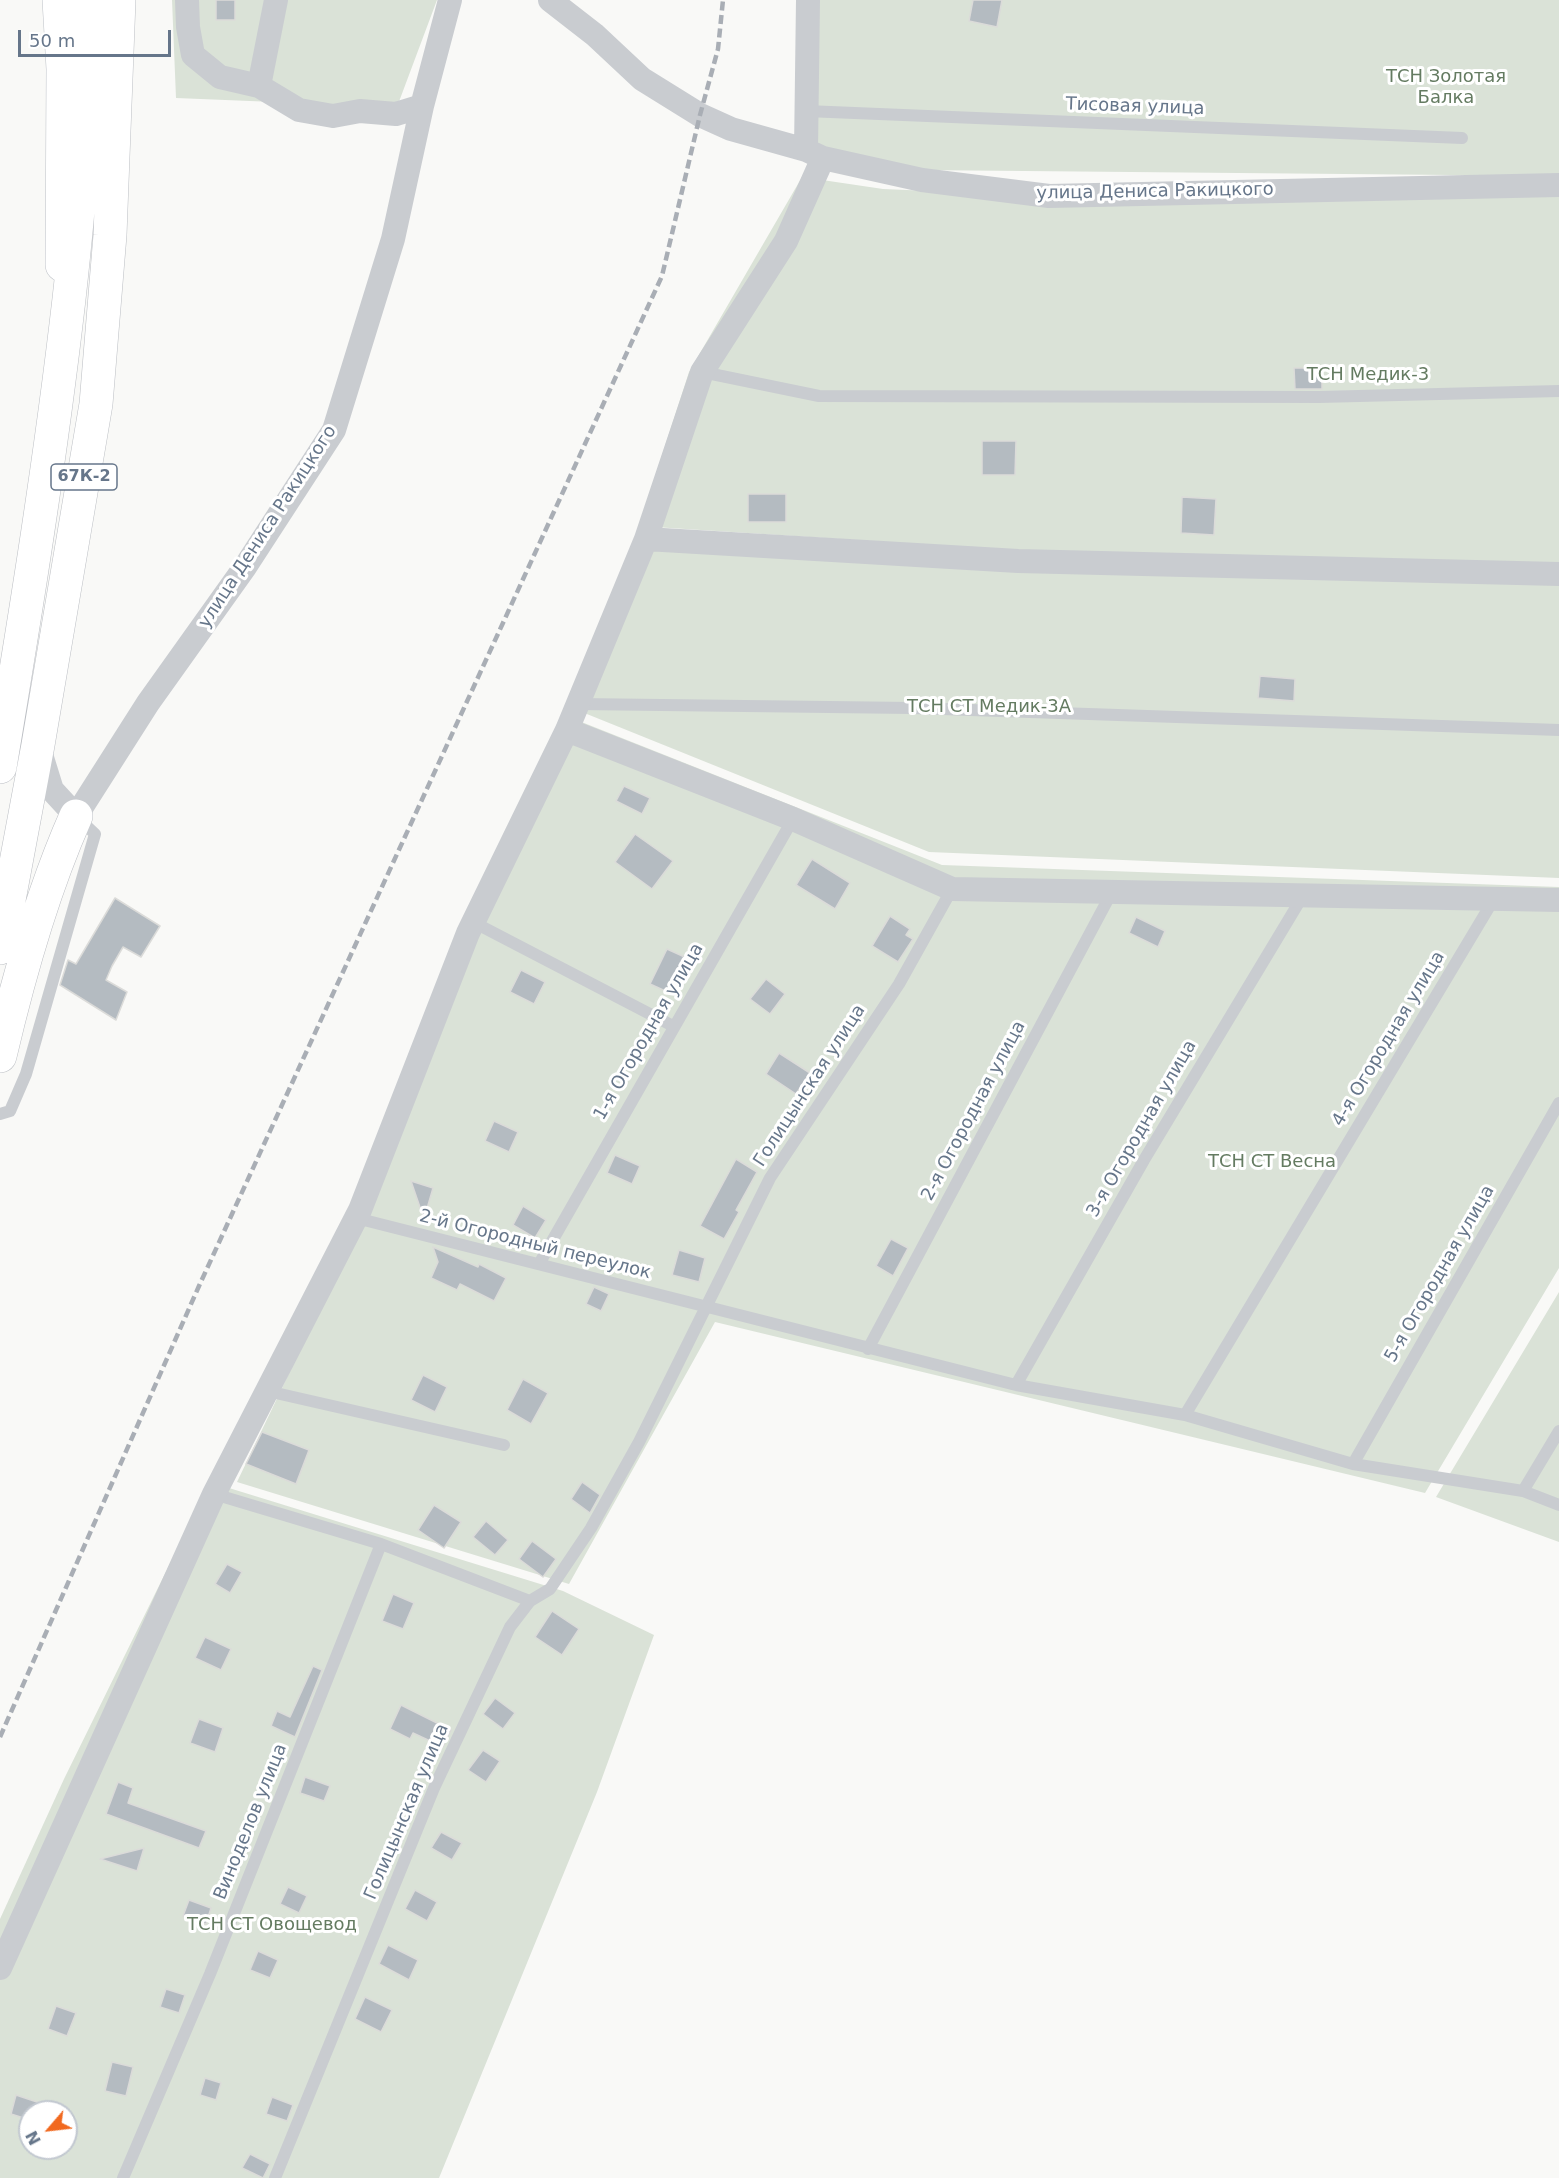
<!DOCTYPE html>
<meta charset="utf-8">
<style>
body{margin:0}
#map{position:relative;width:1559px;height:2178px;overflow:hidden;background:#f9f9f7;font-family:"DejaVu Sans",sans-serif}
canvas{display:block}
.north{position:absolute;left:18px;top:2100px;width:60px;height:60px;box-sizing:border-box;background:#fff;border:2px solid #c2c8d0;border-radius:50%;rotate:242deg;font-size:16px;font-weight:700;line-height:24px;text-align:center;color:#66768a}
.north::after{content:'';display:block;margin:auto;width:21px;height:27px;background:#f1691f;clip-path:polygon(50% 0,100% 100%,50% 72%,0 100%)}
.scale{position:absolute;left:18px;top:30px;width:153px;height:27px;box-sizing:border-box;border:3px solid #66768a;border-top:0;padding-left:8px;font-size:18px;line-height:21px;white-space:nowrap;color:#66768a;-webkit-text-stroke:4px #fff;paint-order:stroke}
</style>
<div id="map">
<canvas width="1559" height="2178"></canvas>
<div class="north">N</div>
<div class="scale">50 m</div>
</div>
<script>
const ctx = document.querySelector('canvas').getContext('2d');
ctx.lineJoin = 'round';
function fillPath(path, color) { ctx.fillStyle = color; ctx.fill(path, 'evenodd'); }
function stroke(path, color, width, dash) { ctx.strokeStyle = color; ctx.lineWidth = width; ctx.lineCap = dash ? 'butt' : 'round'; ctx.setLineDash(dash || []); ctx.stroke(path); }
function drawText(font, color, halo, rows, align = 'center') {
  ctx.font = font + ' "DejaVu Sans",sans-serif'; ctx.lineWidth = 6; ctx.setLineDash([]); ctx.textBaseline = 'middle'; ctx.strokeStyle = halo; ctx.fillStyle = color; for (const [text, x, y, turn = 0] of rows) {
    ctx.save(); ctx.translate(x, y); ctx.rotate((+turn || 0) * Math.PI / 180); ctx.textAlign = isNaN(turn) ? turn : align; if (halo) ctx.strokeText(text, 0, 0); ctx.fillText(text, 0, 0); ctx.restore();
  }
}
fillPath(new Path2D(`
 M172,0H437L397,107L176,98Z
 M815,0H1559V176L810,169Z
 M802,177L883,189L1049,196L1559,185V566L1011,550L639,526L689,372Z
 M637,541L1559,583V878L929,852L567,706Z
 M579,721L942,865L1559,887V1268L1425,1493L715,1322L569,1584L237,1482L373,1198L485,913Z
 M1559,1292V1542L1436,1497Z
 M211,1480L229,1488L563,1591L654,1635L597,1792L439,2178H0V1919L64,1779ZM30,2112H66V2148H30Z`), '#dae2d7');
const building = new Path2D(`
 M216,0H235V20H216Z
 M973,0H1002L997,27L969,21Z
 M1294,368H1322V389H1295Z
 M982,441H1016L1015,475H982Z
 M748,494H786V522H748Z
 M1182,497L1216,499L1214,535L1181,533Z
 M1260,676L1295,679L1294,701L1258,698Z
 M624,786L650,798L642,814L616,801Z
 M635,834L673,861L652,889L615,862Z
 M812,859L850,883L835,909L796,885Z
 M115,898L160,926L141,957L123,947L112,966L106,980L127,992L116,1020L60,985L68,960L76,964Z
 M890,916L910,929L906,935L913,939L898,962L872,946Z
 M1136,917L1165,931L1158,947L1129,933Z
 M667,949L689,959L672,994L650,984Z
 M521,970L545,982L534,1004L510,992Z
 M766,979L785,994L770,1014L750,999Z
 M779,1053L810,1073L796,1094L766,1074Z
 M494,1121L518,1132L509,1152L485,1141Z
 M615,1155L640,1166L632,1184L607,1173Z
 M736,1159L757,1172L736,1210L739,1212L724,1239L700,1226Z
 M411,1181L433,1188L424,1219Z
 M523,1206L546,1220L535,1238L513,1225Z
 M891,1239L908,1248L893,1276L876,1266Z
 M433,1247L478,1267L479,1264L506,1278L494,1301L460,1284L457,1290L431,1278L438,1262Z
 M679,1250L705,1258L699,1282L672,1275Z
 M594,1287L609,1294L601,1311L586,1304Z
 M423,1375L447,1387L435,1412L411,1400Z
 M523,1379L548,1393L531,1424L507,1410Z
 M262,1432L309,1450L296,1484L246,1464Z
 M582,1482L600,1495L590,1513L571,1499Z
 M434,1505L461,1522L444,1548L418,1530Z
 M486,1521L508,1540L495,1555L473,1537Z
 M532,1541L556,1559L543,1577L519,1559Z
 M227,1564L242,1572L230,1593L215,1584Z
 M393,1594L414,1603L403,1629L382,1621Z
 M552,1611L579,1629L562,1655L535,1637Z
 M205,1637L231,1649L221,1670L195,1658Z
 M313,1666L322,1670L295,1737L271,1726L277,1711L290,1717Z
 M495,1698L515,1713L503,1729L483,1714Z
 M401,1705L451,1730L443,1747L413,1733L410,1739L390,1729Z
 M199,1719L223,1728L215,1752L190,1743Z
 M483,1750L500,1761L486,1782L468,1770Z
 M305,1777L330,1786L324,1801L300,1793Z
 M118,1782L133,1788L128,1803L206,1831L199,1848L106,1814Z
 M441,1832L462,1843L452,1860L431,1848Z
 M144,1848L137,1871L100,1859Z
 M288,1887L307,1896L299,1913L280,1904Z
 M415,1890L437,1902L427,1921L405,1909Z
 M189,1900L211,1908L206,1924L183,1916Z
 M388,1945L418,1960L409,1980L379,1964Z
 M258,1951L278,1960L270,1978L250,1970Z
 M166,1989L185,1995L179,2013L160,2007Z
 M365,1997L392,2010L381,2032L355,2019Z
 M56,2006L76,2013L67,2036L48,2029Z
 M112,2062L133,2067L126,2096L105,2091Z
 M205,2078L221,2083L216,2100L200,2095Z
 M16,2095L37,2102L34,2112H30V2120L11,2114Z
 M272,2097L293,2105L287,2121L266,2114Z
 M250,2154L270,2164L263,2178L242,2168Z`);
fillPath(building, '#b4bbc1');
stroke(building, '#dbdbd9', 1.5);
const secondary = new Path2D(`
 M59,0L63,69L62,265`);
const primary = new Path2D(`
 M0,767C26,611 51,456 69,299C80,200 89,100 87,0
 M0,948L38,745L96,404L110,235L119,0
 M0,1056C18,979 44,888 76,816`);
stroke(secondary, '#bdc1c7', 34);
stroke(primary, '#bcbfc4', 34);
stroke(new Path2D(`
 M806,111L1462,138
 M702,372L819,396L1319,397L1559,391
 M578,704L912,708L1559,730
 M473,922L673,1026
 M0,1114L10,1111L26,1074L95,834L77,817
 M356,1218L1016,1385L1185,1415L1353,1464L1523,1491L1559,1505
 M539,1264L793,819
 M868,1349L1113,890
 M1016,1385L1144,1160L1304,894
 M267,1391L504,1445
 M1185,1415L1494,899
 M1353,1464L1559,1103
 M1523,1491L1559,1431
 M214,1494L381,1544L530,1601
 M123,2178L210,1974L381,1544
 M275,2178L434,1788L510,1627L530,1601L550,1589L591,1528L639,1442L770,1178L899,984L952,889`), '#c9ccd0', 12);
stroke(new Path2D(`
 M187,0L188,27L193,55L220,77L259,86L299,110L333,116L360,111L396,114L422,106
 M550,0L595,35L642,79L700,115L731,129L806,150L823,158L922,180L1049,196L1559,185
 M259,86L276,0
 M806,150L808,0
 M646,539L1018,561L1559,574
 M567,730L793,819L952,889L1559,900
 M39,748L52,790L76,816L148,703L245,567L334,430L393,239L422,106L450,0
 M0,1968L214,1494L360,1210L468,933L567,730L646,539L702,372L786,241L823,158`), '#c9ccd0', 24);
stroke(secondary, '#fff', 33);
stroke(primary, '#fff', 33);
stroke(new Path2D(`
 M0,1737L199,1286L662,276L700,115L718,49L723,0`), '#a9aeb5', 4.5, [9, 4.5]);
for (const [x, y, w] of [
 [84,477,66]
]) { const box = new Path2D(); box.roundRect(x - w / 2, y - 13, w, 26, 4.5); ctx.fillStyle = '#fff'; ctx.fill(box); stroke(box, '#66768a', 1.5); }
drawText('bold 16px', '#66768a', null, [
 ["67К-2",84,477]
]);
drawText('18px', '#647b61', '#fff', [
 ["ТСН Золотая",1446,77],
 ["Балка",1446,98],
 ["ТСН Медик-3",1368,375],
 ["ТСН СТ Медик-3А",989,707],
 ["ТСН СТ Весна",1272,1162],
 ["ТСН СТ Овощевод",272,1925]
]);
drawText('18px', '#66768a', '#fff', [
 ["Тисовая улица",1135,107,2],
 ["улица Дениса Ракицкого",1155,192,-1],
 ["улица Дениса Ракицкого",268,527,-57],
 ["1-я Огородная улица",649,1032,-60],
 ["4-я Огородная улица",1389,1039,-59],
 ["Голицынская улица",810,1086,-57],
 ["2-я Огородная улица",974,1111,-62],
 ["3-я Огородная улица",1142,1129,-60],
 ["2-й Огородный переулок",535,1245,14],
 ["5-я Огородная улица",1440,1274,-60],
 ["Голицынская улица",407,1812,-67],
 ["Виноделов улица",251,1822,-68]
]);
</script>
